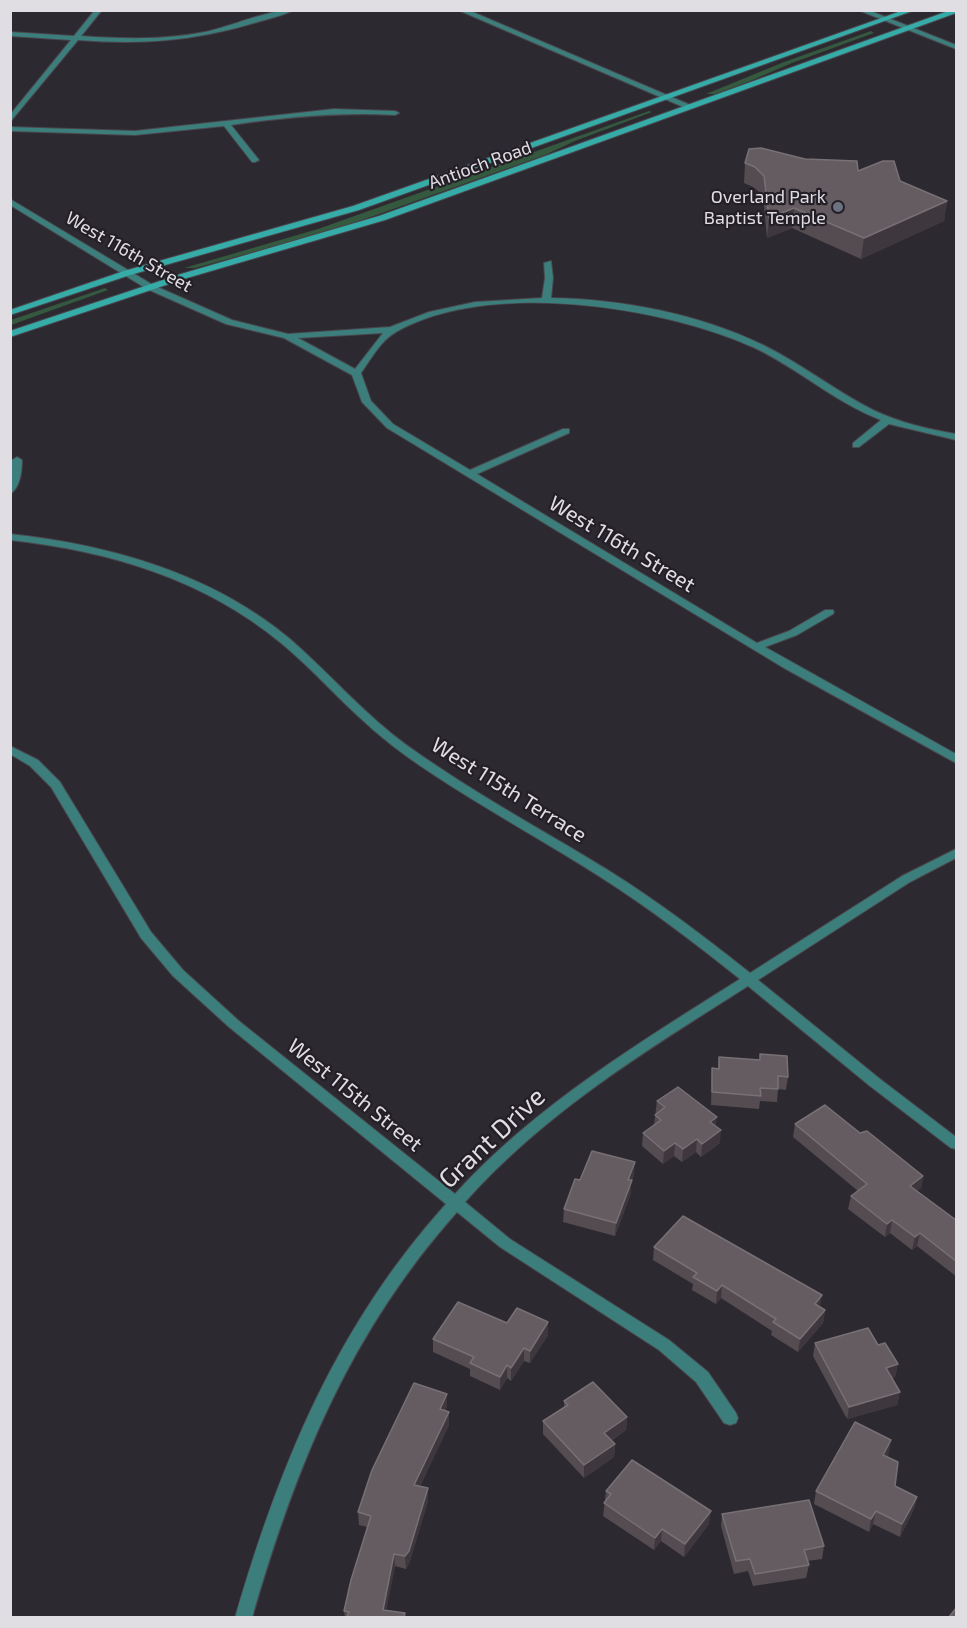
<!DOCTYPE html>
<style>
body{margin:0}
#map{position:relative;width:967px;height:1628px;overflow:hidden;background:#2d2931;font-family:"Exo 2",sans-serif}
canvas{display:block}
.frame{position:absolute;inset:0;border:12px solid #e0dde3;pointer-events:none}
</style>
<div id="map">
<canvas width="967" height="1628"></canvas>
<div class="frame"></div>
</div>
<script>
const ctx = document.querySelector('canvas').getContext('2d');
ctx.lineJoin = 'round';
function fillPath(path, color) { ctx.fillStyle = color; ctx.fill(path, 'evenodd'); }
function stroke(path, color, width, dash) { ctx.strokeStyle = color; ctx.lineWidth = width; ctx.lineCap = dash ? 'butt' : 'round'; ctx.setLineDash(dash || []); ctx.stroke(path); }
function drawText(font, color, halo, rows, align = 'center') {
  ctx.font = font + ' "Exo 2",sans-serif'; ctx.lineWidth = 4.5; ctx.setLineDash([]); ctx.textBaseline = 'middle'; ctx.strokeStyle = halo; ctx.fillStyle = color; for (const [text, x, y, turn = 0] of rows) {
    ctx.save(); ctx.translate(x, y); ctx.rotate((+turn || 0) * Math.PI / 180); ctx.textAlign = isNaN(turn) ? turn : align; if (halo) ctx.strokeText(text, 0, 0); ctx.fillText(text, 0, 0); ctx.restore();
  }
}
fillPath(new Path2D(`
 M871,31L874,33L792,63L748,82L715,94H706L784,62Z
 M649,111L652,112L575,141L545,155L337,229L195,268H184L318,229Z
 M105,288L108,290L11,325V320Z`), '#34593e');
const minor = new Path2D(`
 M95,10H102L81,36C123,39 164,40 205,32C233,26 266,10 294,10C282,16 267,19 254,23C194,41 141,45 78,40L10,122V115L71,40L10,36V32L74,36Z
 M458,10H468L695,107L688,109Z
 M858,10H868L956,45V49Z
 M334,109L395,111L399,113L395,115C340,112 286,117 231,125L259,160L255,162H252L224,126L135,135L10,131V127L135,131Z
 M10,199L153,285L232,320L288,334L390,327L429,312L475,302L542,298L545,278L544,263L551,261L553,278L551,298C622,299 699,314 763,345C802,364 835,391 873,410C900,423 928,429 956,434V440L889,424L859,447H853V443L881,420C836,403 799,369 755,348C663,306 487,279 396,332C381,340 371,359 361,373L371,401L393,424L470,470L563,429H569V433L477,474L757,643L789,631L825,610H833L834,612L833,614L797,635L765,647L956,754V763L784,668L387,428L362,402L352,375L284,338L226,324L147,289L10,205ZM383,333L355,369L298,338Z
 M17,457L22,460C22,471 20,488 10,494L12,460Z
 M10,534C111,545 211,573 290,639C321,666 348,696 379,723C397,739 417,753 437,766C493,804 553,836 611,872C659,902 705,937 750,973L902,876L956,849V858L910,882L758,980L880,1079L956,1137V1149L951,1148L870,1086L748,986C647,1050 545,1112 465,1202L510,1239L669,1340L708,1372L736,1413L738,1418L736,1423L730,1425L724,1423L696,1382L659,1350L500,1247L457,1212C350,1332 296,1465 252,1618H235C280,1463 337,1325 446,1204L229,1027L173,976L141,938L51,787L30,766L10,754V746L38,760L60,782L151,932L183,970L239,1021L455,1194C536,1105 639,1043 740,979C696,944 652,910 605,880C548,843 488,811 431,773C405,756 380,737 357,715C331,691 308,665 281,643C204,579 109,551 10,540Z`);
const secondary = new Path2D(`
 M904,10H915L359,210L130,275L10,315V310L124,271L353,206Z
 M951,10H956V13L385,220L187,278L10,337V331L181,274L379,216Z`);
stroke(minor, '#4a464d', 2);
stroke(secondary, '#4a464d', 2);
fillPath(minor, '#3b7e7b');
fillPath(secondary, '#36aca8');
fillPath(new Path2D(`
 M805,159L858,171L900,181L947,201L944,221L861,259L792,228L767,238L763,195L753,187L744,183L745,163Z
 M719,1057L788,1077L786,1090L778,1089L777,1102L760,1101L759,1109L711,1105L712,1068L718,1069Z
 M657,1101L716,1126L720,1143L701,1157L696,1152L682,1162L674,1156L663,1164L642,1146L643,1133L654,1125Z
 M795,1124L860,1133L923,1176L921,1188L917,1191L956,1220H957V1277L917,1246L912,1250L890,1233L885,1237L848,1209L851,1196L858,1191L793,1137Z
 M634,1175L631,1182V1193L615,1236L563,1222L564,1209L580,1180Z
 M654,1247L820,1307L825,1310L823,1323L798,1352L771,1335L772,1331L721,1298L716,1304L692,1290L693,1284L653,1260Z
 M548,1322V1335L530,1363L524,1361L511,1381L507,1378L500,1390L470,1376V1369L433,1352V1339L507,1323Z
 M815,1343L878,1345L898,1364L895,1377L892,1378L900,1392L897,1405L847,1419L813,1356Z
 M447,1394V1406L445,1411L449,1412V1425L420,1486L428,1488V1501L409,1564L406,1569L395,1566L386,1610L405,1613V1617H345L344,1611L367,1527L359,1525L358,1512Z
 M564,1401L627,1417L626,1430L611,1441L615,1444L614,1457L584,1478L543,1434V1421L564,1407Z
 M889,1453L887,1457L895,1486L917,1497L914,1509L900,1537L873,1524L869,1532L814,1504L816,1491Z
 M606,1491L709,1524L684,1557L661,1541L654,1550L603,1516Z
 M722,1514L824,1546L822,1559L807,1561L809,1565L806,1578L753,1586L748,1571L734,1574L721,1526Z`), '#544c51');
fillPath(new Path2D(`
 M947,201L944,221L861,259L864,238Z
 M794,208L792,228L767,238L769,218Z
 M717,1117L715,1130L710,1122Z
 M721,1130L720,1143L701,1157L702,1144Z
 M697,1139L696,1152L682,1162L683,1149Z
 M675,1143L674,1156L663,1164L664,1151Z
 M635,1162L634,1175L631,1182V1193L615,1236L616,1223L628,1180Z
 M923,1176L921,1188L908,1199L910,1186Z
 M892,1220L890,1233L885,1237L887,1224Z
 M920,1233L917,1246L912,1250L915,1237Z
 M722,1285L721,1298L716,1304L717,1291Z
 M822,1295L820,1308L815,1304Z
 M825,1310L823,1323L798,1352L800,1339Z
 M548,1322V1335L530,1363V1351Z
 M524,1348V1361L511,1381V1368Z
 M898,1364L895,1377L884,1380L886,1368Z
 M507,1365V1378L500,1390V1377Z
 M900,1392L897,1405L847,1419L849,1407Z
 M447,1394V1406L441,1422L440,1409Z
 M449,1412V1425L415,1498L414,1485Z
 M627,1417L626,1430L603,1446L604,1433Z
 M891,1440L889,1453L881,1468L883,1455Z
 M615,1444L614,1457L584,1478V1465Z
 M428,1488V1501L409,1564L406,1569L405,1556Z
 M917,1497L914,1509L900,1537L902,1524Z
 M711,1511L709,1524L684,1557L685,1544Z
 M876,1511L873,1524L869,1532L871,1519Z
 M662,1529L661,1541L654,1550L655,1538Z
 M394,1554L395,1566L385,1617L383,1610Z`), '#3e373e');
const building = new Path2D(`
 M761,148L805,159L857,161L858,171L883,161H894L900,181L947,201L864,238L794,208L769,218L764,176L755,167L745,163L749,149Z
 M760,1054L787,1056L788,1077L778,1076V1089L760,1088L761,1096L712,1092V1068L719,1069V1057L760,1060Z
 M678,1087L717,1117L710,1122L721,1130L702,1144L697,1139L683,1149L675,1143L664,1151L643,1133L661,1120L655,1115L665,1107L657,1101Z
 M825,1105L860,1133L867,1131L923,1176L910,1186L956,1220H957V1262L920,1233L915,1237L892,1220L887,1224L851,1196L867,1184L795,1124Z
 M592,1151L635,1162L628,1180H632L616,1223L564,1209L575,1179L580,1180Z
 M683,1216L822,1295L815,1304L825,1310L800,1339L773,1322L776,1319L722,1285L717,1291L693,1277L697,1273L654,1247Z
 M458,1302L507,1323L517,1308L548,1322L530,1351L524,1348L511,1368L507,1365L500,1377L470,1363L474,1357L433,1339Z
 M868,1328L878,1345L885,1343L898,1364L886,1368L900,1392L849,1407L815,1343Z
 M593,1382L627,1417L604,1433L615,1444L584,1465L543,1421L568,1405L564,1401Z
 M414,1383L447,1394L440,1409L449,1412L414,1485L428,1488L409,1551L405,1556L394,1554L383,1610L405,1613L404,1617H347L349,1612L344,1611L351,1580L371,1516L358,1512L372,1470Z
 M855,1422L891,1440L883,1455L898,1462L895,1486L917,1497L902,1524L876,1511L871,1519L816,1491Z
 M632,1460L711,1511L685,1544L662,1529L655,1538L604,1503L611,1494L606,1491Z
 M809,1500L824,1546L804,1550L809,1565L755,1574L750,1559L736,1561L722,1514Z
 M957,1607V1617H949Z`);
fillPath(building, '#645c61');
stroke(building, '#777075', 1.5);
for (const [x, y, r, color] of [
 [838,207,6,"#6b7280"]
]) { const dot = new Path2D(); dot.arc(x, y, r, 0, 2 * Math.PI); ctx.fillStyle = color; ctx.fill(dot); stroke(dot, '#241f27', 2); }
drawText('18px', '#e0dde3', '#241f27', [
 ["Antioch Road",480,165,-20],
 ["West 116th Street",129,252,30]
]);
drawText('18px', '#e0dde3', '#241f27', [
 ["Overland Park",826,197],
 ["Baptist Temple",826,218]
], 'right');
drawText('21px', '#e0dde3', '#241f27', [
 ["West 116th Street",622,544,31],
 ["West 115th Terrace",509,790,32],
 ["West 115th Street",355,1095,39]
]);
drawText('26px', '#e0dde3', '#241f27', [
 ["Grant Drive",492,1138,-43]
]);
</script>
